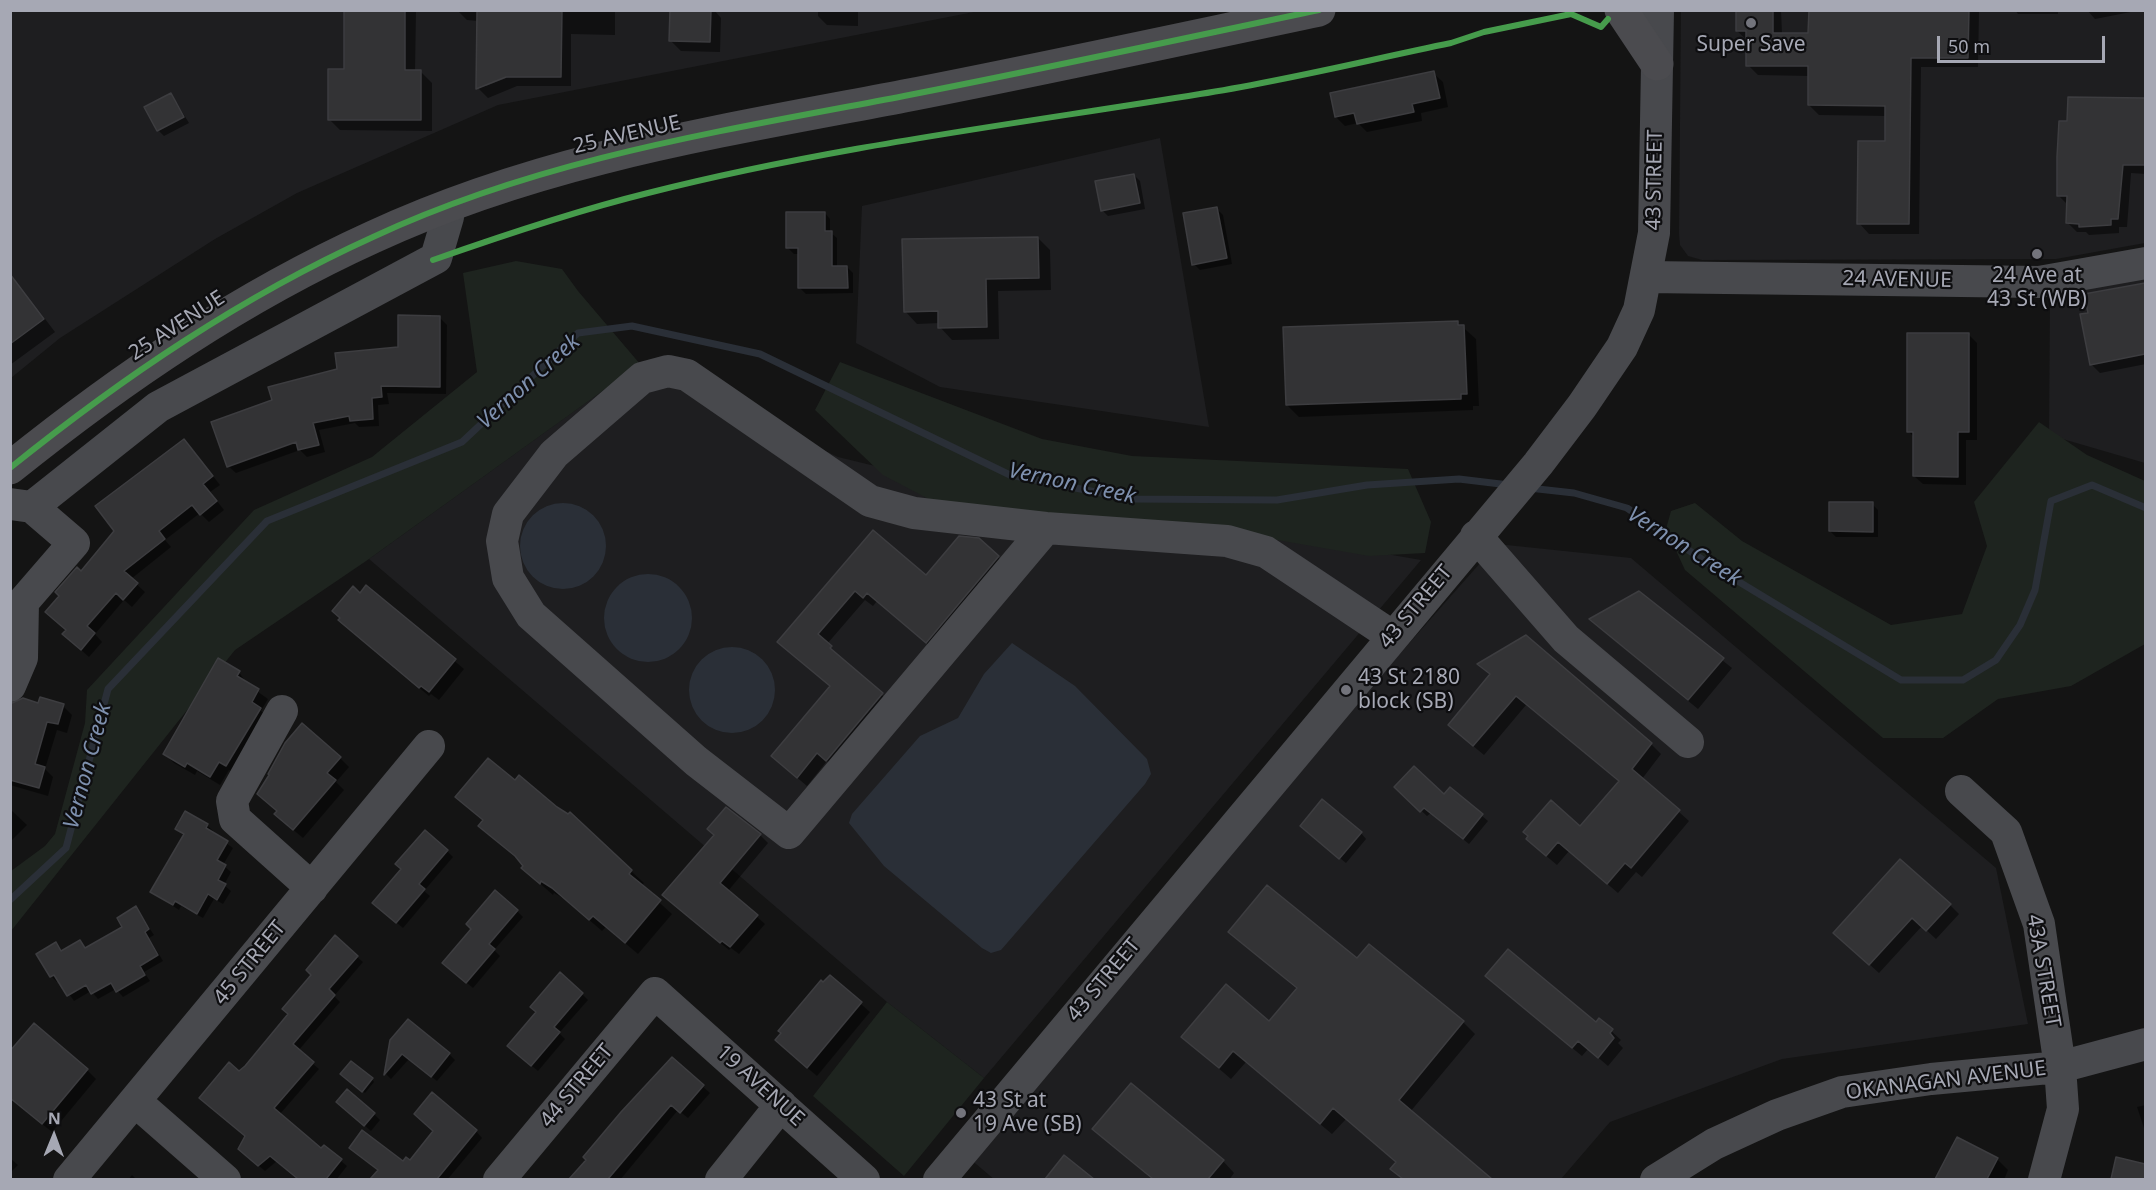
<!DOCTYPE html>
<style>
body{margin:0}
#map{position:relative;width:2156px;height:1190px;overflow:hidden;background:#141414;font-family:"Noto Sans",sans-serif}
canvas{display:block}
.frame{position:absolute;inset:0;border:12px solid #a6a8b4;pointer-events:none}
.north{position:absolute;left:24px;top:1106px;width:60px;height:60px;-webkit-text-stroke:4px #0e0e10;paint-order:stroke;rotate:1deg;font-size:16px;font-weight:700;line-height:24px;text-align:center;color:#a6a8b4}
.north::after{content:'';display:block;margin:auto;width:21px;height:27px;background:#a6a8b4;clip-path:polygon(50% 0,100% 100%,50% 72%,0 100%)}
.scale{position:absolute;left:1937px;top:36px;width:168px;height:27px;box-sizing:border-box;border:3px solid #a6a8b4;border-top:0;padding-left:8px;font-size:18px;line-height:21px;white-space:nowrap;color:#a6a8b4;-webkit-text-stroke:4px #0e0e10;paint-order:stroke}
</style>
<div id="map">
<canvas width="2156" height="1190"></canvas>
<div class="frame"></div>
<div class="north">N</div>
<div class="scale">50 m</div>
</div>
<script>
const ctx = document.querySelector('canvas').getContext('2d');
ctx.lineJoin = 'round';
function fillPath(path, color) { ctx.fillStyle = color; ctx.fill(path, 'evenodd'); }
function stroke(path, color, width, dash) { ctx.strokeStyle = color; ctx.lineWidth = width; ctx.lineCap = dash ? 'butt' : 'round'; ctx.setLineDash(dash || []); ctx.stroke(path); }
function drawText(font, color, halo, rows, align = 'center') {
  ctx.font = font + ' "Noto Sans",sans-serif'; ctx.lineWidth = 4.5; ctx.setLineDash([]); ctx.textBaseline = 'middle'; ctx.strokeStyle = halo; ctx.fillStyle = color; for (const [text, x, y, turn = 0] of rows) {
    ctx.save(); ctx.translate(x, y); ctx.rotate((+turn || 0) * Math.PI / 180); ctx.textAlign = isNaN(turn) ? turn : align; if (halo) ctx.strokeText(text, 0, 0); ctx.fillText(text, 0, 0); ctx.restore();
  }
}
fillPath(new Path2D(`
 M11,11H979L498,105L297,193L215,239L60,338L11,378Z
 M1681,11H2145V243L2056,259L1702,260L1688,256L1680,245L1679,234Z
 M1160,138L1209,427L940,387L856,343L862,206Z
 M2145,278V463L2049,435L2050,296Z
 M641,363L838,457L1068,513L1260,532L1421,560L984,1078L887,1002L369,559Z
 M1497,544L1631,558L1996,868L2028,1024L1782,1059L1610,1122L1561,1179L995,1180L969,1158L1358,701Z`), '#1e1e20');
fillPath(new Path2D(`
 M516,261L562,269L578,291L640,364L369,559L235,650L11,931V871L45,846L55,834L85,723L87,690L254,510L372,457L477,372L463,273Z
 M840,362L1042,439L1132,456L1408,469L1431,522L1425,553L1369,556L1260,537L942,506L883,475L815,410Z
 M2039,422L2087,455L2145,481V644L2071,686L1998,699L1943,738H1883L1685,570L1666,529L1671,511L1695,503L1742,541L1891,625L1962,614L1987,546L1974,502Z
 M887,1002L984,1078L904,1176L813,1096Z`), '#1e241f');
fillPath(new Path2D(`
 M520 546a43 43 0 1 1 86 0a43 43 0 1 1-86 0Z
 M604 618a44 44 0 1 1 88 0a44 44 0 1 1-88 0Z
 M1012,643L1075,686L1147,759L1151,774L1145,784L1001,950L991,953L982,948L884,866L849,823L852,814L920,736L958,718L984,674Z
 M689 690a43 43 0 1 1 86 0a43 43 0 1 1-86 0Z`), '#2a2f37');
fillPath(new Path2D(`
 M345,10H416L415,72H421L432,83V131L340,130L329,119L345,71Z
 M457,10H615V35L571,34V86H517L488,98L478,88V21L467,20ZM513,72L514,75L486,86V83Z
 M671,10H714L721,18L720,52L681,51L671,41Z
 M818,10H858V26L827,25L818,16Z
 M1737,10H1781L1782,34H1810V10H1979L1978,67H1921L1919,234H1869L1859,223L1886,142L1887,116L1819,115L1809,105L1810,76L1758,75L1748,65V41L1737,31Z
 M2015,10H2058V14H2018Z
 M2087,10H2141L2095,19Z
 M1433,73L1443,82L1448,107L1421,113L1422,121L1367,132L1358,123L1345,126L1336,117Z
 M171,94L189,123L164,136L158,130Z
 M2069,99H2146V174L2131,173L2127,227H2119V233L2089,235L2086,232H2077L2068,223V205L2059,196L2069,123Z
 M1134,175L1140,181L1145,209L1108,216L1102,210Z
 M1217,209L1223,215L1232,264L1200,270L1194,264Z
 M825,213L830,219V232L837,238V267H847L853,273V293L806,294L800,288L799,254H794L788,248Z
 M1038,238L1050,250L1051,290L998,291L999,339L952,340L940,327V323L917,324L905,311Z
 M10,273L55,332L10,365Z
 M2146,285V364L2100,373L2091,364L2086,295Z
 M440,318L447,325L446,394L387,393L389,404L378,405L379,426L359,427L355,423L319,430L325,452L307,457L300,450L236,473L228,466L274,401L338,371L399,349Z
 M1457,322L1476,339L1479,406H1473V410L1299,417L1287,405Z
 M1968,334L1977,343V440H1966V485L1923,484L1914,476V437L1908,431Z
 M192,449L220,485L210,492L224,510L209,522L200,513L165,540L171,547L131,579L145,592L132,607L124,600L95,634L102,642L89,657L72,642L67,631L81,573Z
 M1872,504L1878,510V537H1836L1830,531Z
 M873,532L926,577L998,557L1007,566L936,651L877,601L873,606L865,600L827,644L839,658L891,703L836,769L827,761L807,786L782,765L832,687L789,651Z
 M367,587L464,669L439,700L431,694L429,696L349,629L360,595Z
 M1638,593L1732,668L1698,709L1600,628Z
 M1479,664L1651,744L1661,754L1642,779L1689,821L1642,877L1636,872L1618,893L1569,851L1557,865L1538,849L1580,828L1620,782L1526,705L1484,755L1460,735L1491,675Z
 M239,672L247,684L268,699L261,711L269,718L236,774L229,770L220,785L197,771L195,775L174,763L165,754Z
 M11,705L63,706L72,715L67,733L57,730L45,769L53,777L48,796L10,785Z
 M340,758L349,767L336,782L344,790L303,838L285,823L278,812Z
 M1396,787L1445,796L1450,789L1488,821L1469,844L1431,813L1427,816Z
 M457,797L631,871L644,883L641,886L672,914L638,954L606,927L602,931L566,900L554,893L553,895L536,880L523,863L480,826L484,821Z
 M10,809L27,825L10,842Z
 M207,825L213,831L212,833L233,848L223,865L231,872L224,885L231,891L223,904L214,899L203,918L181,906L179,910L152,892L184,836L177,829Z
 M1308,832L1361,833L1366,839L1346,863Z
 M760,835L768,843L728,891L765,924L739,954L731,948L729,950L672,903Z
 M447,851L453,857L424,891L430,896L403,928L380,909Z
 M1950,905L1959,914L1936,939L1922,926L1879,973L1835,933Z
 M136,908L154,935L149,938L163,961L144,972L150,981L123,997L116,989L98,999L91,991L74,1001L60,981L57,982L51,976L56,944L62,952L80,942L86,948L124,928Z
 M517,911L523,917L494,950L500,956L473,988L450,969Z
 M1230,932L1358,961L1463,1022L1475,1034L1410,1112L1490,1180H1403L1392,1169L1397,1163L1346,1119L1332,1134L1246,1062L1231,1079L1195,1048L1269,1023L1298,990Z
 M357,957L363,962L334,996L340,1002L298,1051L319,1069L280,1114L322,1150L324,1147L347,1166L336,1180H299L277,1161L265,1171L246,1155L239,1073Z
 M830,977L870,1012L817,1076L786,1050Z
 M1496,985L1596,1024L1599,1020L1621,1040L1618,1043L1623,1048L1608,1066L1588,1049L1582,1056Z
 M582,994L588,1000L559,1033L565,1039L538,1071L515,1052Z
 M392,1041L449,1054L455,1060L437,1081L409,1059L391,1079L386,1074Z
 M672,1059L710,1093L688,1118L678,1110L620,1180H570L622,1113Z
 M87,1070L96,1079L52,1132L10,1098Z
 M345,1077L372,1079L374,1082L365,1093Z
 M2146,1105V1134L2137,1107Z
 M344,1108L374,1114L380,1120L371,1131Z
 M435,1131H476L482,1138L447,1180H377L379,1171L351,1148L403,1163L411,1162Z
 M1957,1139L1997,1159L2008,1170L2004,1180H1936Z
 M1106,1140L1223,1161L1234,1173L1229,1180H1153Z
 M1064,1157L1085,1174L1090,1180H1045Z
 M10,1158L18,1165L10,1173Z
 M2117,1159L2146,1173V1180H2112Z
 M132,1175L137,1180H128Z`), '#0007');
stroke(new Path2D(`
 M1529,488L1574,493L1627,508L1703,560L1901,680H1963L1996,660L2020,625L2035,590L2051,501L2092,485L2146,508
 M10,900L66,848L108,689L267,521L462,442L578,333L632,326L760,354L1010,475L1131,499L1277,500L1367,485L1459,479L1509,485`), '#2a2f37', 7);
const building = new Path2D(`
 M344,10H405V70H421V120H328V69H344Z
 M477,10H562L561,77H506L476,89Z
 M670,10H711L710,42L669,41Z
 M1736,10H1773V33H1808L1809,10H1969L1968,58H1911L1909,224H1857L1858,141H1885V106L1808,105V66H1746V31H1736Z
 M1434,71L1440,98L1412,104L1414,112L1357,124L1354,113L1335,117L1330,93Z
 M171,93L184,117L157,131L144,107Z
 M2068,97L2145,98V165H2123L2118,219H2111V225L2079,227V224L2066,223L2067,196H2057V157L2059,121H2067Z
 M1134,174L1140,203L1101,211L1095,181Z
 M1217,207L1227,258L1192,265L1183,213Z
 M786,212H825V231H832V266H847L848,288H798V248H786Z
 M1038,237L1039,278L986,279L987,327L938,328V311L904,312L902,239Z
 M10,274L44,319L10,344Z
 M2145,283V354L2090,365L2080,314L2088,313L2084,294Z
 M398,315L440,316V387L381,386L382,397L372,398L373,419L350,421L349,416L313,423L319,445L298,450L296,442L227,467L211,422L272,400L268,387L337,369L335,353L398,347Z
 M1458,321V325H1464L1467,394H1461V399L1286,405L1283,327Z
 M1907,333H1969V432H1958V477L1913,476V432H1907Z
 M184,439L213,476L203,484L217,501L200,515L192,505L159,531L165,539L124,571L138,583L123,600L116,593L87,626L95,633L81,650L62,634L66,630L45,612L59,596L55,592L77,567L81,571L114,531L95,506Z
 M1829,502H1873V532L1829,531Z
 M873,530L926,575L959,536L979,538L999,556L926,643L867,593L863,598L855,591L818,634L832,646L830,648L883,693L826,761L817,753L797,778L771,756L830,686L777,642Z
 M366,585L456,659L429,692L421,686L419,688L338,620L340,618L332,611L353,586L360,593Z
 M1639,591L1724,658L1688,700L1589,619Z
 M1526,635L1652,743L1632,769L1680,810L1631,868L1625,863L1607,884L1558,842L1546,856L1526,839L1528,836L1523,832L1551,800L1580,826L1619,781L1516,696L1473,746L1448,725L1490,674L1477,664Z
 M218,658L240,671L237,676L259,689L252,702L261,708L226,766L219,762L210,777L187,763L185,767L163,754Z
 M40,697L64,704L58,724L47,722L35,764L45,767L39,788L10,780V704L23,698L38,703Z
 M302,723L341,757L327,773L336,780L293,830L274,814L277,811L257,794L269,775L268,774L285,743Z
 M488,758L515,780L519,775L557,807L568,814L570,812L632,870L629,874L661,900L625,943L593,916L589,920L552,888L541,881L540,884L521,868L523,866L515,856L478,826L483,820L455,797Z
 M1414,766L1444,794L1450,787L1483,814L1463,839L1424,808L1420,812L1394,787Z
 M1322,799L1362,832L1339,859L1300,826Z
 M726,807L761,834L720,883L758,915L730,947L722,941L720,943L662,895L714,835L707,829Z
 M185,811L208,824L206,828L228,841L217,860L226,865L218,880L226,884L217,900L208,894L197,914L175,901L173,905L150,892L184,834L175,829Z
 M425,830L448,850L419,884L425,889L396,923L372,903L401,869L395,864Z
 M1900,859L1951,904L1926,931L1912,918L1869,965L1833,933Z
 M1267,885L1357,958L1369,944L1464,1021L1399,1100L1492,1179H1403L1390,1169L1396,1162L1333,1108L1320,1124L1233,1051L1219,1068L1181,1037L1226,984L1269,1021L1297,988L1228,932Z
 M495,890L518,910L489,944L495,949L466,983L442,963L471,929L466,924Z
 M136,906L149,929L145,932L158,955L140,966L145,975L116,992L111,983L91,994L86,985L67,996L54,975L50,977L36,954L56,942L61,951L80,940L85,948L122,927L117,918Z
 M335,935L358,956L329,989L335,995L293,1044L314,1062L274,1108L321,1148L324,1145L342,1159L326,1179H298L270,1156L258,1166L238,1149L245,1136L199,1098L229,1062L239,1071L245,1066L288,1014L282,1009L311,975L306,970Z
 M1508,949L1596,1022L1599,1018L1613,1029L1610,1033L1614,1038L1598,1058L1578,1041L1572,1048L1485,976Z
 M560,972L583,993L554,1027L560,1032L531,1066L507,1046L536,1012L530,1007Z
 M830,975L862,1002L807,1068L775,1040L781,1033L778,1031L805,999L821,980L823,982Z
 M408,1019L450,1053L431,1077L402,1054L384,1075L390,1040Z
 M34,1023L88,1069L42,1124L10,1098V1051Z
 M672,1057L704,1085L680,1113L671,1105L608,1179H569L586,1160L583,1157L621,1112Z
 M351,1061L373,1078L362,1092L340,1074Z
 M1131,1083L1224,1160L1208,1179H1153L1092,1129Z
 M347,1089L375,1113L364,1126L336,1102Z
 M432,1092L477,1130L437,1179H370L378,1170L349,1148L362,1130L403,1161L406,1157L410,1160L433,1131L414,1114Z
 M1957,1137L1998,1158L1987,1179H1935Z
 M1064,1155L1094,1179H1045Z
 M2116,1157L2145,1164V1179H2111Z`);
fillPath(building, '#333335');
stroke(building, '#3d3d40', 1.5);
stroke(new Path2D(`
 M1647,277L2039,282L2146,263
 M10,504L32,507L158,407L436,258L448,217
 M1046,528L789,833L696,761L531,615L508,578L502,541L508,514L554,454L642,378L668,371L687,375L870,501L914,513L1046,528L1227,541L1266,552L1392,636
 M1476,536L1566,639L1688,742
 M10,686L22,658L23,602L74,543L32,507
 M282,711L232,801L235,819L312,888
 M1961,791L2006,832L2039,924L2060,1067L2063,1109L2044,1180
 M136,1102L225,1180
 M69,1180L429,746
 M499,1180L655,993L864,1180
 M721,1180L781,1105
 M939,1180L1538,464L1582,406L1622,347L1639,310L1654,233L1658,10
 M1656,1180L1714,1144L1777,1115L1842,1092L1931,1079L2060,1067L2146,1044`), '#48494d', 32);
stroke(new Path2D(`
 M1621,10L1657,64
 M10,468C123,377 241,297 373,237C543,158 722,131 904,96C1043,69 1181,39 1319,10`), '#4b4b4f', 33);
stroke(new Path2D(`
 M433,260C504,235 575,211 648,193C829,147 1016,124 1200,94C1284,81 1368,60 1451,43L1484,32L1571,14L1601,27L1608,19
 M10,468C123,377 241,297 373,237C543,158 722,131 904,96C1043,69 1181,39 1319,10`), '#469c4c', 6);
for (const [x, y, r, color] of [
 [1751,23,6,"#73747c"],
 [2037,254,6,"#73747c"],
 [1346,690,6,"#73747c"],
 [961,1113,6,"#73747c"]
]) { const dot = new Path2D(); dot.arc(x, y, r, 0, 2 * Math.PI); ctx.fillStyle = color; ctx.fill(dot); stroke(dot, '#0e0e10', 2); }
drawText('21px', '#a6a8b4', '#0e0e10', [
 ["Super Save",1751,45],
 ["24 Ave at",2037,276],
 ["43 St (WB)",2037,300],
 ["43 St 2180",1358,678,"left"],
 ["block (SB)",1358,702,"left"],
 ["43 St at",973,1101,"left"],
 ["19 Ave (SB)",973,1125,"left"]
]);
drawText('21px', '#a6a8b4', '#0e0e10', [
 ["25 AVENUE",627,135,-13],
 ["43 STREET",1655,180,-89],
 ["24 AVENUE",1897,280,1],
 ["25 AVENUE",177,326,-33],
 ["43 STREET",1416,607,-50],
 ["45 STREET",250,963,-51],
 ["43A STREET",2043,971,80],
 ["43 STREET",1104,980,-50],
 ["OKANAGAN AVENUE",1946,1081,-7],
 ["44 STREET",577,1086,-50],
 ["19 AVENUE",760,1086,42]
]);
drawText('italic 22px', '#7e90ae', '#0e0e10', [
 ["Vernon Creek",529,382,-42],
 ["Vernon Creek",1072,484,12],
 ["Vernon Creek",1684,547,32],
 ["Vernon Creek",88,766,-75]
]);
</script>
